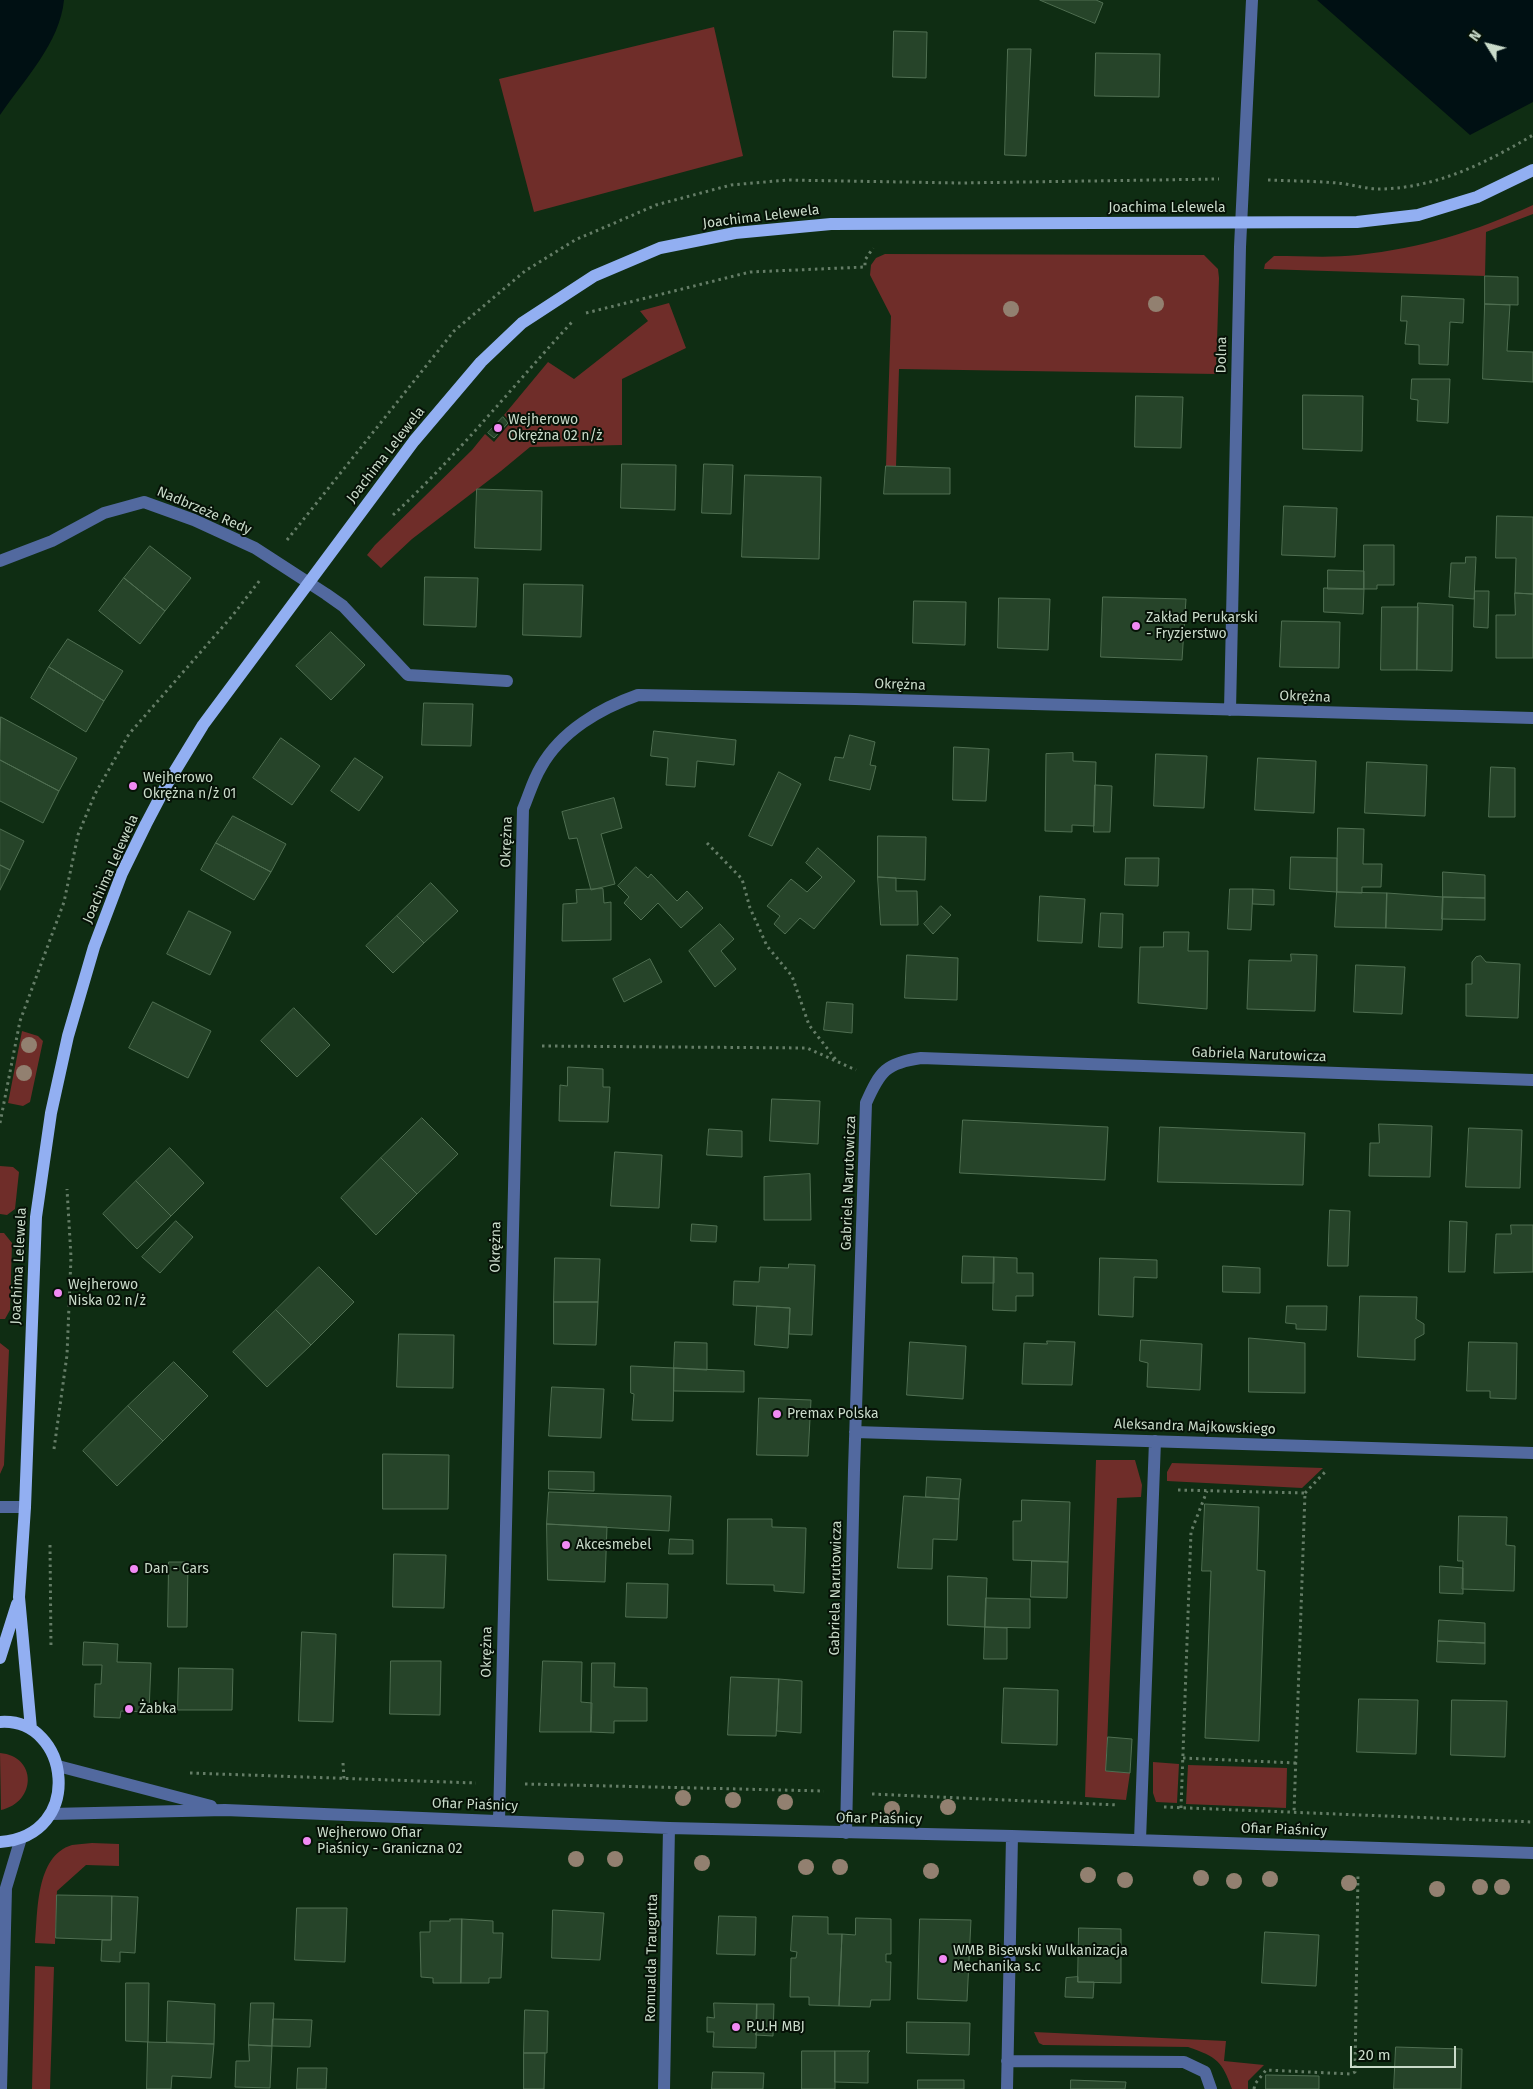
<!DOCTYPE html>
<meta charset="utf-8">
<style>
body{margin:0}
#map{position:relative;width:1533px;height:2089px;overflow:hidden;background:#0f2d13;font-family:"Fira Sans",sans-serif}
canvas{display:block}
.north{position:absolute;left:1463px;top:20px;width:50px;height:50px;-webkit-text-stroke:4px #061207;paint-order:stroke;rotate:306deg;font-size:14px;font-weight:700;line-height:20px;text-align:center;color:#cadbca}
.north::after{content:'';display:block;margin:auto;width:18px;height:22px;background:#cadbca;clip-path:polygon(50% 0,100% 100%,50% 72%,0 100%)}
.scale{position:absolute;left:1350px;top:2046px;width:106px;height:22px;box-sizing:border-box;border:2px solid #cadbca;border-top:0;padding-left:6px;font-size:15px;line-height:18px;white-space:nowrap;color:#cadbca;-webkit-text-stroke:4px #061207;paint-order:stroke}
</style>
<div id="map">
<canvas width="1533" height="2089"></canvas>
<div class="north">N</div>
<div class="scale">20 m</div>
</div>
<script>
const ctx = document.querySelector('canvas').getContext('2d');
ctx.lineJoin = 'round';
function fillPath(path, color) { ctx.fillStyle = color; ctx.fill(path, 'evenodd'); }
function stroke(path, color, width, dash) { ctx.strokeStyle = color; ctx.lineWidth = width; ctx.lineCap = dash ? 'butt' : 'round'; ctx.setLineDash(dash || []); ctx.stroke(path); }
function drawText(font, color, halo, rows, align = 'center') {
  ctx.font = font + ' "Fira Sans",sans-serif'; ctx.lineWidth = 4; ctx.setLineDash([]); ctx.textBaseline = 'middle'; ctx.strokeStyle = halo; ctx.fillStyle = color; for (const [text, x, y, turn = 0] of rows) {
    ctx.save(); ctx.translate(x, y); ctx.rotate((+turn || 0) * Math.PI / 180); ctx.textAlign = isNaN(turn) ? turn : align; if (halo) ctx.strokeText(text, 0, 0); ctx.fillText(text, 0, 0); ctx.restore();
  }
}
fillPath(new Path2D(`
 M714,27L743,156L534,212L499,79Z
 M1533,205V214L1486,232L1485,276L1264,269L1265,264L1274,256C1302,256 1331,258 1358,255C1422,248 1474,232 1533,205Z
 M885,254L1204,255L1218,269L1219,278L1216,374L899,369L896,466H886L891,316L870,275L871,265L876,258Z
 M669,303L686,348L622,379V445L530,447L501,471L412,539L381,568L367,555L375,545L472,450L485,434L494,442L511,422L504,415L548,362L574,379L648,321L640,311Z
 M22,1031L38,1036L43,1041L30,1102L23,1106L8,1103Z
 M0,1166L13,1167L19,1172L15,1209L7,1215L0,1214Z
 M0,1233H4L12,1243L10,1310L5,1319H0Z
 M0,1343L9,1350L4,1465L0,1474Z
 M1096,1460H1135L1142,1485L1141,1497L1117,1498L1106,1771L1130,1773L1126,1800L1085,1797Z
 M1172,1463L1323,1468L1302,1488L1167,1481V1472Z
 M0,1753C37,1756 37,1802 1,1810Z
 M1153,1762L1179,1764L1177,1803L1156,1802L1153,1793Z
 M1188,1765L1287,1768L1286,1808L1186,1804Z
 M92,1843L119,1844V1866L86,1865L57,1891L55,1944L35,1943C38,1913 35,1856 72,1845C78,1844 85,1844 92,1843Z
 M35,1966L54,1967L50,2089H32Z
 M1034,2032L1226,2041L1224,2061L1264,2065L1248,2081V2089H1232C1222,2061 1217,2057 1188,2047L1043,2045L1039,2043Z`), '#6f2d29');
fillPath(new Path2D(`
 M0,0H64C60,43 24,80 0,115Z
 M1317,0H1533V102L1470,135Z`), '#001013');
const building = new Path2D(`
 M1040,0H1096L1103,3L1095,23Z
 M894,31L927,32L926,78L893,77Z
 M1008,49H1031L1026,156L1005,155Z
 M1096,53L1160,54L1159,97L1095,96Z
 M1485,276L1518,277V305L1485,304Z
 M1402,296L1464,299L1463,323L1450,322L1448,365L1419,364V345L1405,344L1407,321H1401Z
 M1485,304L1510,305L1507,351L1533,352V382L1483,379Z
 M1412,379H1450L1448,423L1417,421L1418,400L1411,399Z
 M1303,395L1363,396L1362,451L1303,449Z
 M1136,396L1183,397L1181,448L1135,447Z
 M503,417L508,423L494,438L488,433Z
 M622,464L676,465L675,510L621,508Z
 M704,464L733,465L731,514L702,513Z
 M886,466L950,468V494H884Z
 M745,475L821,477L819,559L742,557Z
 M477,489L542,491L541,550L475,548Z
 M1284,506L1337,508L1335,557L1282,555Z
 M1497,516L1533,517V594L1515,593L1516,558H1496Z
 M1364,545H1394V585H1377V589H1364Z
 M150,546L191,578L165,611L124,578Z
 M1466,557H1476L1474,599L1449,597L1451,563H1465Z
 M1328,570L1364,571V589H1328Z
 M425,577L478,578L476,627L424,625Z
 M124,578L165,611L140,644L99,611Z
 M524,584L583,585L581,637L523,635Z
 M1324,588L1364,589L1363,614L1324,612Z
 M1475,591H1489L1488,628L1474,627Z
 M1515,593L1533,594V658H1496V615H1515Z
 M1103,597L1186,599L1182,660L1101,657Z
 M999,598L1050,599L1048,650L998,648Z
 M914,601L966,602L965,645L913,643Z
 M1418,603L1453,605L1452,671L1417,670Z
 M1382,607H1418L1417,670H1381Z
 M1282,621L1340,622L1339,668L1280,667Z
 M331,632L365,665L331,700L296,666Z
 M68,639L123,671L104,701L49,667Z
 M49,667L104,701L86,732L31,698Z
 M424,703L473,704L471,746L422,745Z
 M1,717L77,758L59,791L0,760Z
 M654,731L736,740L734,765L697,761L695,787L666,785L668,758L651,756Z
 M850,735L875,742L870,765L876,766L870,790L829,780L835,757L843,758Z
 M281,738L320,766L292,805L253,778Z
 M954,747L989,749L986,801L953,800Z
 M1073,753V761L1096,762L1094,826L1072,825V832L1045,831L1046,754Z
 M1156,754L1207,756L1204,808L1154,806Z
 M355,758L383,777L359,811L331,791Z
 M1258,758L1316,761L1314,813L1255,810Z
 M0,760L59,791L43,823L0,801Z
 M1367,762L1427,765L1425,816L1365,813Z
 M1491,767L1515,768V817H1489Z
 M779,772L801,784L772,846L749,836Z
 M1095,785L1112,786L1110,832H1094Z
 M614,798L622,828L601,834L615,884L591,890L577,838L569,839L562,812Z
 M233,816L286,844L271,872L216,843Z
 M1338,828L1364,829L1363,864H1382L1381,887H1362V893L1337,892Z
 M0,829L24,841L10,870L0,865Z
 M878,836L926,837L925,880L878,877Z
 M216,843L271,872L254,900L201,870Z
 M818,848L855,881L814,929L800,918L785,934L774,924L780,916L767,906L791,879L807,892L822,877L806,863Z
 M1291,857L1337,858V892L1290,889Z
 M1126,858H1159L1158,886L1125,885Z
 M0,865L10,870L0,890Z
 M636,867L648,878L651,874L677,901L687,891L703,908L681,928L658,903L641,920L624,903L629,897L618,886Z
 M1443,872L1485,875V898L1443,897Z
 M878,877L896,878V891H917L918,925H881Z
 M431,883L458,911L424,943L397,916Z
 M603,889L604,903L611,902V940L562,941L563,904L577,903L576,890Z
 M1230,889H1253L1251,930L1228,929Z
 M1253,889L1274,890V905L1253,904Z
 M1337,892L1387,893L1386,928L1335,927Z
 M1387,893L1443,897L1442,930L1386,928Z
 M1040,896L1085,899L1082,943L1038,941Z
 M1443,897L1485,898V920L1442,919Z
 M941,906L951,915L933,934L924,924Z
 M189,911L231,932L210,975L167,954Z
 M1101,913L1123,914L1122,948L1099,947Z
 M397,916L424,943L393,973L366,946Z
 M720,924L734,939L721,951L736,969L715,987L689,951Z
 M1164,932H1189L1188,951H1208L1207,1009L1138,1003L1140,947H1163Z
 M1291,954L1317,955L1315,1011L1247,1009L1249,960L1291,961Z
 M907,955L958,958L957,1000L905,998Z
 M1481,956L1486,962L1520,964L1518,1018L1466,1016V984H1472V962L1476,957Z
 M650,959L662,982L624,1002L613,979Z
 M1356,965L1405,967L1402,1014L1354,1012Z
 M153,1002L211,1031L188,1078L129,1048Z
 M827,1002L853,1004L852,1033L824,1030Z
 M294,1008L330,1045L297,1077L261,1041Z
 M568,1067L603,1069V1087H610L608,1122L559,1121L560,1085L567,1086Z
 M772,1099L820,1101L818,1144L770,1141Z
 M422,1118L458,1154L417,1194L381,1158Z
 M963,1120L1108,1127L1105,1180L960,1173Z
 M1379,1124L1432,1126L1430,1177L1369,1176L1370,1143H1379Z
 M1160,1127L1305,1133L1303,1185L1158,1182Z
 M1469,1128L1522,1130L1520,1188L1466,1187Z
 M709,1129L742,1131V1157L707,1155Z
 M170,1148L204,1183L171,1216L136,1181Z
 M615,1152L662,1155L659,1208L611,1206Z
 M381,1158L417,1194L376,1235L341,1198Z
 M810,1174L811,1220H764V1177Z
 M136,1181L171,1216L137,1249L103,1214Z
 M1330,1210L1350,1211L1348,1266H1328Z
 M176,1221L193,1237L160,1273L142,1257Z
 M1450,1221L1467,1222L1465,1272H1449Z
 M692,1224L717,1226L716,1242L691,1241Z
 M1511,1225H1533V1272L1494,1273L1496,1234H1511Z
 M963,1256L994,1257V1283H962Z
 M994,1257L1017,1258V1273H1033V1296H1016V1311L993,1310Z
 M555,1258L600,1259L598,1302H554Z
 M1100,1258L1157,1260V1278L1134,1277L1133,1317L1099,1315Z
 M789,1264L815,1265L812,1335L789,1334L790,1308L733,1305L734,1281L759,1282L760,1267L788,1268Z
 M1223,1266L1260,1268V1293L1223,1292Z
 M319,1267L354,1302L311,1345L276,1310Z
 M1360,1296L1417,1297L1416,1319L1424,1324V1334L1415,1339V1360L1358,1357Z
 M554,1302H598L596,1345L554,1344Z
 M757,1306L790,1308L788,1348L755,1345Z
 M1287,1306H1327L1326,1330L1296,1329V1324L1286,1323Z
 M276,1310L311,1345L267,1387L233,1352Z
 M399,1334L454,1335L453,1388L397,1387Z
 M1249,1338L1305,1343V1393L1249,1392Z
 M1141,1340L1202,1344L1200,1390L1147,1387L1148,1363L1140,1361Z
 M1047,1341L1075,1342L1072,1385L1022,1384L1024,1343L1047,1344Z
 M675,1342L707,1343V1370L674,1368Z
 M910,1342L966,1346L963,1399L907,1395Z
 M1469,1342L1517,1343L1516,1399L1490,1398V1391H1467Z
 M174,1362L208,1396L163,1441L128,1406Z
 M631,1366L674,1368L673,1421L632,1420L634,1394L631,1393Z
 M674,1368L744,1371V1392L674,1391Z
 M552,1387L604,1389L601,1438L549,1436Z
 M759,1398L811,1400L808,1456L757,1455Z
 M128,1406L163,1441L117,1486L83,1451Z
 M383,1454L449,1455L448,1509H383Z
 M549,1471L594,1472V1491L549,1489Z
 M927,1477L961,1479L959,1499L926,1497Z
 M549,1492L671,1496L669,1531L547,1524Z
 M904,1496L959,1499L957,1540L933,1539L932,1569L898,1568Z
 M1022,1500L1070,1502L1068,1562L1013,1560V1521H1021Z
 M1205,1504L1259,1507L1257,1570L1265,1571L1259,1741L1205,1738L1211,1571H1202Z
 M1459,1516L1507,1517L1506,1545L1515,1546L1514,1591L1462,1589L1463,1561H1458Z
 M728,1519H772V1527L806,1528L804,1593L774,1591V1585L727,1584Z
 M547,1524L607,1527L605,1582L548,1580Z
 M670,1539L693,1540V1554H669Z
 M394,1554L446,1555L444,1608L393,1607Z
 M1032,1561L1068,1562L1067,1598L1031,1597Z
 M169,1562H188L187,1627H168Z
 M1440,1566L1463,1568V1594L1440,1593Z
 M948,1576L987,1578L985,1627L948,1625Z
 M627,1583L668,1584L667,1618L626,1617Z
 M986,1598L1030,1599V1628L985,1627Z
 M1439,1620L1485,1623V1643L1438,1641Z
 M985,1627L1007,1628V1659H984Z
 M302,1632L336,1634L333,1722L299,1721Z
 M1438,1641L1485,1643V1664L1437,1662Z
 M84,1642L118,1644L117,1662L151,1663L149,1712L121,1711L120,1718L94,1717L95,1684H101L102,1665H83Z
 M391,1661H441L440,1715L390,1714Z
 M543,1661L582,1662L581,1702L592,1703L591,1732H540Z
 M592,1663H615L614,1687L647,1688V1721H614V1733L591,1732Z
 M179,1668L233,1669L232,1710H178Z
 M731,1677L779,1679L776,1736L728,1735Z
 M779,1679L802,1681L801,1733L777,1731Z
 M1004,1688L1058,1690L1057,1745L1002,1743Z
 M1359,1699L1418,1700L1416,1754L1357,1752Z
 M1452,1700L1507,1701L1505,1757L1451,1755Z
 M1108,1737L1132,1739L1130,1773L1106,1771Z
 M57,1895L112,1896L111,1940L56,1938Z
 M112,1896L138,1897L135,1953L120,1952V1962L101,1961L102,1940H111Z
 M297,1908H347L345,1962L295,1960Z
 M553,1910L604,1913L600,1960L552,1958Z
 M719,1916L756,1917L755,1955L717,1954Z
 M793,1916L828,1917V1934H842L839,2006L809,2005V1997H790L791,1958H796L797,1952L791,1951Z
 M856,1918L891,1919V1954H886V1962H891L890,2000H871L870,2007L839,2006L842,1934L855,1935Z
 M450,1919H462L461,1983H433V1978L421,1977L420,1932H430V1921H450Z
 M462,1919L493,1921V1933H503L501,1978H489V1983H461Z
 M920,1919L971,1920L967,2001L918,1999Z
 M1079,1928L1121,1929V1983L1078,1982Z
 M1265,1932L1319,1935L1316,1986L1262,1983Z
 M1078,1977V1982H1094L1093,1998L1065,1997L1066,1978Z
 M126,1983H149L148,2042L126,2041Z
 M168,2001L215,2004L214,2044L167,2042Z
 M251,2003H274L272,2046L249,2045Z
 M714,2003L757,2004L756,2048L713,2047L714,2032H707V2017L714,2018Z
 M757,2004H774L773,2036L756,2035Z
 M525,2010L548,2011L547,2053H524Z
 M273,2019L312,2020L310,2047L272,2046Z
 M907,2022L970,2023L969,2055L907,2053Z
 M148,2042L214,2044L211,2078L172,2076L171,2089H147Z
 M249,2045L272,2046L270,2088L235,2087L236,2061H249Z
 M1396,2047L1462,2049L1461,2089H1394Z
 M802,2051H835V2089H802Z
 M835,2051H870L868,2053V2083L835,2082Z
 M524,2053H545L544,2089H524Z
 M298,2068H327L326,2089H297Z
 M713,2072L764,2073L763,2089H712Z
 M1266,2075L1319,2076V2089H1266Z
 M918,2080H964V2089H918Z
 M1071,2080L1126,2082L1125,2089H1071Z`);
fillPath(building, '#264429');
stroke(building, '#506f52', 1);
stroke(new Path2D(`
 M1268,180C1291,181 1314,181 1337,183C1352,184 1368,190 1383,189C1438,187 1486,163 1533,135
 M586,313L750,272L865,267V260L873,248
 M393,515C458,455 512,387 572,322
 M287,540L454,331L525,271L575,240L656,205L731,185L787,180L959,183L1219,179
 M707,843L742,879L750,908L767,946L792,976L809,1025L837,1061
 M542,1046L807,1048L856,1070
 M0,1123L20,1021L64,902L78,835L95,794L129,734L233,615L260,580
 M54,1449L67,1355L71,1257L67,1189
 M1178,1490L1305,1493L1294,1813
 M1305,1493L1325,1472
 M50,1545L51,1649
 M1183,1758L1296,1763
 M343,1763L344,1779
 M190,1773L476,1783
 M525,1784L824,1791
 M872,1794L1118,1805
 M1164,1807L1533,1822
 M1181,1808L1191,1532L1207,1491
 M1254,2089L1255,2084L1266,2070L1351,2074L1355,2072L1358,1873`), '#657d67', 3, [2.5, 4]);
stroke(new Path2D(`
 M0,561L52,541L104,513L144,502L194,520L255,548L326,594L343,606L408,675L507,681
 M1230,710L1240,247L1252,0
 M855,1432L1533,1453
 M0,1507H25
 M58,1766L211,1806
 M51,1814L225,1810L669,1828L1012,1836L1533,1853
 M499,1821L523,809C529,795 533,780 541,767C561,731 601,708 638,695L855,699L1533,718
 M846,1833L854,1470L866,1103C880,1071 886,1063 921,1058L1533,1080
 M1140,1840L1155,1441
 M1007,2061L1184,2062L1205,2072L1211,2089
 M1,2089L6,1888L21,1838
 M664,2089L669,1828
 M1007,2089L1012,1836`), '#52699f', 12);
stroke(new Path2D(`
 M0,1658L17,1604
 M0,1722C70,1717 86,1836 0,1842
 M31,1729L19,1597L25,1507L36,1217L51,1113L68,1036L94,947L122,873L146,824L167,784L203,725L414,441L481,362L522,323L594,276L660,248L735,233L831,224L1357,222L1418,215L1477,197L1533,170`), '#92aff2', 12);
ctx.fillStyle = '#928070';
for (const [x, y] of [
 [1156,304],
 [1011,309],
 [29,1045],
 [24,1073],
 [683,1798],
 [733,1800],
 [785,1802],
 [948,1807],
 [892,1809],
 [576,1859],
 [615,1859],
 [702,1863],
 [806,1867],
 [840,1867],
 [931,1871],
 [1088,1875],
 [1201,1878],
 [1270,1879],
 [1125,1880],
 [1234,1881],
 [1349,1883],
 [1480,1887],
 [1502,1887],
 [1437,1889]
]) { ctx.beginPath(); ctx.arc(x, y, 8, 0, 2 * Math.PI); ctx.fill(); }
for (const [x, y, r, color] of [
 [498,428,5,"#f18af4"],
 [1136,626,5,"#f18af4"],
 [133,786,5,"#f18af4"],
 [58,1293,5,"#f18af4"],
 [777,1414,5,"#f18af4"],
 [566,1545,5,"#f18af4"],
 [134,1569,5,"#f18af4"],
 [129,1709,5,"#f18af4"],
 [307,1841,5,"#f18af4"],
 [943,1959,5,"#f18af4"],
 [736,2027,5,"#f18af4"]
]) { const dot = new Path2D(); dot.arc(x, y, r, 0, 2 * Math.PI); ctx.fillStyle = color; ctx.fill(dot); stroke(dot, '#061207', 2); }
drawText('14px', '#cadbca', '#061207', [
 ["Joachima Lelewela",1167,208],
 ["Joachima Lelewela",761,217,-7],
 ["Dolna",1222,355,-89],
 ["Joachima Lelewela",386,455,-52],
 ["Nadbrzeże Redy",204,511,23],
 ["Okrężna",900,685,2],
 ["Okrężna",1305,697,2],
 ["Okrężna",507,842,-88],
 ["Joachima Lelewela",111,869,-66],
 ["Gabriela Narutowicza",1259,1055,2],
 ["Gabriela Narutowicza",849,1183,-88],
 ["Okrężna",496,1247,-89],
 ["Joachima Lelewela",19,1266,-87],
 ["Aleksandra Majkowskiego",1195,1427,2],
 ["Gabriela Narutowicza",836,1588,-89],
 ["Okrężna",487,1652,-89],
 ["Ofiar Piaśnicy",475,1805,2],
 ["Ofiar Piaśnicy",879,1819,1],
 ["Ofiar Piaśnicy",1284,1830,2],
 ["Romualda Traugutta",652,1958,-89]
]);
drawText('14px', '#cadbca', '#061207', [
 ["Wejherowo",508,420],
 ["Okrężna 02 n/ż",508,436],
 ["Zakład Perukarski",1146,618],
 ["- Fryzjerstwo",1146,634],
 ["Wejherowo",143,778],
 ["Okrężna n/ż 01",143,794],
 ["Wejherowo",68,1285],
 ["Niska 02 n/ż",68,1301],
 ["Premax Polska",787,1414],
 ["Akcesmebel",576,1545],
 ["Dan - Cars",144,1569],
 ["Żabka",139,1709],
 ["Wejherowo Ofiar",317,1833],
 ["Piaśnicy - Graniczna 02",317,1849],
 ["WMB Bisewski Wulkanizacja",953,1951],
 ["Mechanika s.c",953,1967],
 ["P.U.H MBJ",746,2027]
], 'left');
</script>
